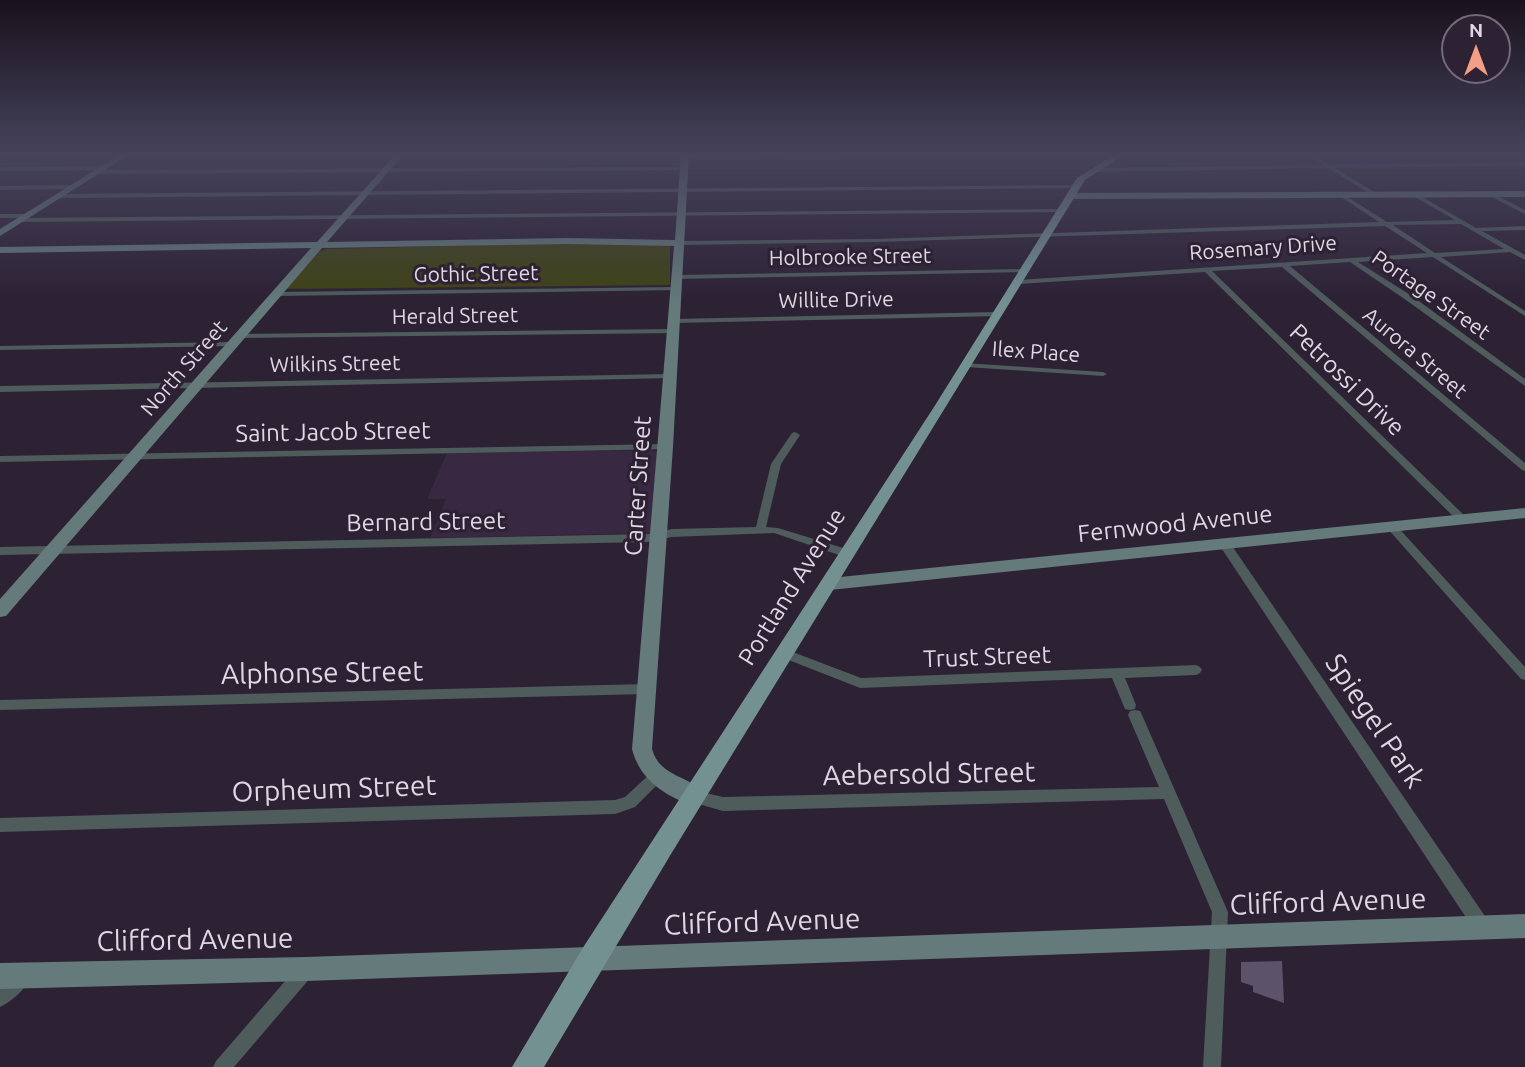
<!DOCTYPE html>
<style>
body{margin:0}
#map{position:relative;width:1525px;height:1067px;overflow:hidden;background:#2d2134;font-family:Ubuntu,sans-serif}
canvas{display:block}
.north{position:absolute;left:1441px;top:14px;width:70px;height:70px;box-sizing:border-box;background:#2d2134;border:2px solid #746a7a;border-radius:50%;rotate:0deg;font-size:19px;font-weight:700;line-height:28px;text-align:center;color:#dfd7e3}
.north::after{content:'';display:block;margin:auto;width:24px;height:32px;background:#f49e86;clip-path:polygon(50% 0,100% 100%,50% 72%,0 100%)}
</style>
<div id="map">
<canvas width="1525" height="1067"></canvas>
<div class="north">N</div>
</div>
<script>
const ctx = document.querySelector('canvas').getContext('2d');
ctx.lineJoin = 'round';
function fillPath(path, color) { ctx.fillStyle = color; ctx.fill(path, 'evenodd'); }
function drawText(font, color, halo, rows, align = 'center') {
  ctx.font = font + ' Ubuntu,sans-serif'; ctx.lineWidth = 6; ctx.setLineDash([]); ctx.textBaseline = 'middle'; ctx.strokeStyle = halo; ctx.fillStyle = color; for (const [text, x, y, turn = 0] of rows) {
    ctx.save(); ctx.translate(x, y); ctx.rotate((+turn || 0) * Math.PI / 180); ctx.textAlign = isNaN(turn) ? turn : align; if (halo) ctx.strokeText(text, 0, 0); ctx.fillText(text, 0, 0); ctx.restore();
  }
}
fillPath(new Path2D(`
 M651,450L657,452L652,531L650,533L430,538L446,499H427L447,453Z`), '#382841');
fillPath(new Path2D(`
 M597,242L670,245V285L285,289L319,252L326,249Z`), '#3e4213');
fillPath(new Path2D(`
 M1282,961L1284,1003L1253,992V986L1241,982V962Z`), '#5c5269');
fillPath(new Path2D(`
 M121,154H181L178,156H124Z
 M871,154H998L995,156L685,159L682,157L685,155Z
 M1306,154H1311L1330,165L1525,162V166L1335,168L1379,195L1380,196L1377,198L1328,168L1095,172L1092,170L1095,168L1323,165Z
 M0,167L102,166L105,168L102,170L0,171Z
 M686,167L684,170L97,174L94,172L97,170Z
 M1079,185L1080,186L1077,188L59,198L56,196L59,194Z
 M0,186L73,185L76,187L73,189L0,190Z
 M1490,192L1525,210V214L1488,195L1487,194Z
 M1343,194L1387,222L1455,220L1415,197L1414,196L1417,194L1476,228L1525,226V230L1482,231L1525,255V260L1510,252L1441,257L1525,311V316L1433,257L1358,262L1412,296L1525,379V386L1406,300L1350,262L1290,266L1525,463V471L1522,470L1282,267L1212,271L1466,517L1467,519L1466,521H1458L1205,272L1018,284L1015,282L1018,280L1427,253L1385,226L875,242L679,245L676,243L679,241L875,239L1379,222L1341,197L1340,196ZM1461,224L1504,249L1435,253L1393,225Z
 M1065,209L1066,210L1063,212L20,222L17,220L20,218Z
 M0,214H27L30,216L27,218H0Z
 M1024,269L1026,270V272L677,279L674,277L677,275Z
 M676,287L680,289L678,290L276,296L272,294L276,292Z
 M998,312L1002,314L1001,316L674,323L670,321L674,319Z
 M674,329L678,331L677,333L237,338L233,336L237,334Z
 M230,342L234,344L233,346L0,350V346Z
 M963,363L1103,372L1107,374L1103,376L966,367H963Z
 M671,374L675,376L674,378L0,392V386Z
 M795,432L800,435L781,464L766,527L778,528L853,551L854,554L853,557H845L774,533L672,537L648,542L0,555V547L648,534L672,529L756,527L771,464L792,433Z
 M666,444L671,447L669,449L0,462V456Z
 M1391,523L1395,524L1525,667V680L1521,679L1387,528L1386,526Z
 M1224,539L1228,540L1487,919L1489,925L1487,931L1481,933L1475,931L1220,546L1219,543Z
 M785,649L861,678L1196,665L1200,667L1202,670L1200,673L1196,675L1125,678L1136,705L1135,709L1130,710L1125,709L1112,678L860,688L781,657L779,654L781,651Z
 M646,684L650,685L652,689L650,693L646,694L0,710V700Z
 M1135,710L1140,711L1142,715L1228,912L1221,1067H1203L1212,912L1164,799L723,811L688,801L686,796L688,791L693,790L723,797L1159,787L1128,715L1130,711Z
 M657,770L662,772L664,776L662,780L635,807L615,814L0,832V818L615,800L625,797L652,772Z
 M305,963L311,965L313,971L311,977L234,1067H213L216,1061L299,965Z
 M21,971L27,973L29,979C25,990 11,1002 0,1007V987L15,973Z`), '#4e5c5c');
fillPath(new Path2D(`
 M121,154H130L0,236V229Z
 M396,154H404L327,242L567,238L675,240L681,154H689L673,447L652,749C660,779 694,775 704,796L701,803L693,806C664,795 640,780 632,749L674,246L567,244L322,248L6,616L0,617V599L311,248L0,253V247L317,242Z
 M1525,191V197L1071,199L1067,196L1071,193Z
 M1525,508V518L830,590L824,588L822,584L824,580L830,578Z
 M1525,914V938L306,981L0,989V963L306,957Z`), '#647a7b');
fillPath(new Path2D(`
 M1116,154H1126L1085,180L671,854L544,1067H512L584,946L934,407L1077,178Z`), '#749192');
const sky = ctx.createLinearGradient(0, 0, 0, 303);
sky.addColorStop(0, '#19121d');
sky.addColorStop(0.51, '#46435c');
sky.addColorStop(1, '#46435c00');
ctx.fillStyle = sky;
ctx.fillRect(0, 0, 1525, 303);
drawText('21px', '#dfd7e3', '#2d2134', [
 ["Rosemary Drive",1263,248,-4],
 ["Holbrooke Street",850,257,-1],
 ["Gothic Street",476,274,-1],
 ["Portage Street",1431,295,35],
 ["Willite Drive",836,300,-1],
 ["Herald Street",455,316,-1],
 ["Ilex Place",1036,352,4],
 ["Aurora Street",1415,353,40],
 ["Wilkins Street",335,364,-1],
 ["North Street",184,368,-49]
]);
drawText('24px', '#dfd7e3', '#2d2134', [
 ["Petrossi Drive",1347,380,44],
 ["Saint Jacob Street",333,432,-1],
 ["Carter Street",638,486,-86],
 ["Bernard Street",426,522,-1],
 ["Fernwood Avenue",1175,524,-6],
 ["Portland Avenue",792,587,-58],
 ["Trust Street",987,657,-2]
]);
drawText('28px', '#dfd7e3', '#2d2134', [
 ["Alphonse Street",322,673,-1],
 ["Spiegel Park",1375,721,56],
 ["Aebersold Street",929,774,-1],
 ["Orpheum Street",334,789,-2],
 ["Clifford Avenue",1328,902,-2],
 ["Clifford Avenue",762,922,-2],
 ["Clifford Avenue",195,940,-1]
]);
</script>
